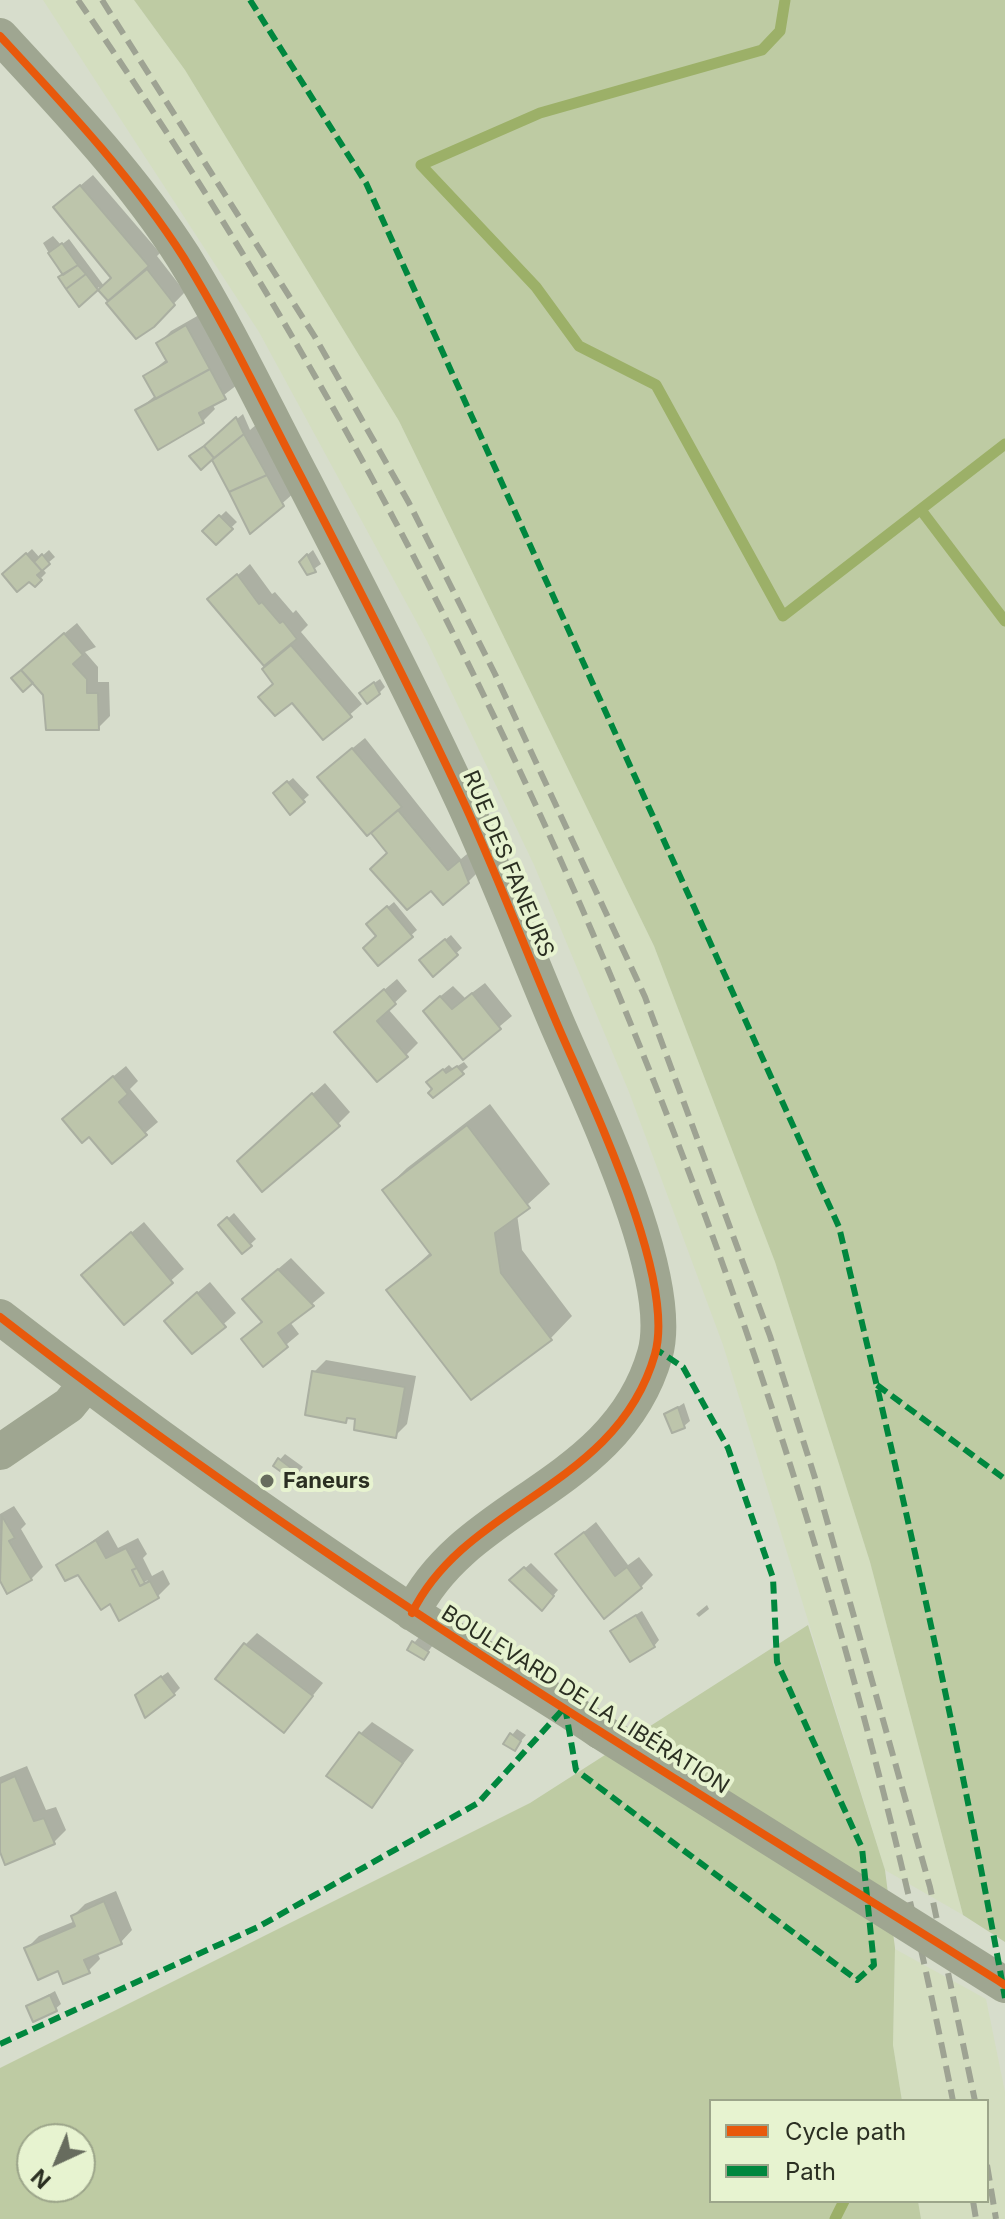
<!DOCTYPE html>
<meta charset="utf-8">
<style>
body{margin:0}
#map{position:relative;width:1005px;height:2219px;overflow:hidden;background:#d7ddcc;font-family:Inter,sans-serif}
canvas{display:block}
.legend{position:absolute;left:709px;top:2099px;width:280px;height:104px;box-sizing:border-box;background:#e7f3d0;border:2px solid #9ca58a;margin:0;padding:10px 14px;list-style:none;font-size:24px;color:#2b2f22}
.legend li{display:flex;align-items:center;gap:16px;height:40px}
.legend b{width:40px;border:2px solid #9ca58a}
.north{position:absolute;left:16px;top:2123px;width:80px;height:80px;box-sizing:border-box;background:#e7f3d0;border:2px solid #9ca58a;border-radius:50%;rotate:224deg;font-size:22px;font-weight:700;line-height:32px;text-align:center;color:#2b2f22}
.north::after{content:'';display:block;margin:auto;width:28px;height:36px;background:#676c5e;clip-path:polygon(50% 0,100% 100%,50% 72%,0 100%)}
</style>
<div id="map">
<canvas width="1005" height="2219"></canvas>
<ul class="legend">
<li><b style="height:10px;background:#e8590c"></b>Cycle path</li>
<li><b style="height:10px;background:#00873e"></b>Path</li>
</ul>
<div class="north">N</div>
</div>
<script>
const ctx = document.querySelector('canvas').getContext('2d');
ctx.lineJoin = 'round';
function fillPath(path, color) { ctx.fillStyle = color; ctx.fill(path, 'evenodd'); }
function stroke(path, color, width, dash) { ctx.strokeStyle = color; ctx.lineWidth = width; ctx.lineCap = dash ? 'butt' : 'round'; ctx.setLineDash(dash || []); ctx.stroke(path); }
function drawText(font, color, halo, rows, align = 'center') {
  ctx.font = font + ' Inter,sans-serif'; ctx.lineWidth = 8; ctx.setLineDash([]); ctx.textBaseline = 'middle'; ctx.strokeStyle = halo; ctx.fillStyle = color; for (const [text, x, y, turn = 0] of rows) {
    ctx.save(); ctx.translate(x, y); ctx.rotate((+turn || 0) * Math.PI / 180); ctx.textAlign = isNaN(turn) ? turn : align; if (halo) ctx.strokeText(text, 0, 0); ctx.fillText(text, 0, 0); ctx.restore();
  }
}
fillPath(new Path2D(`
 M43,0H134L185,70L399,421L654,946L775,1262L870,1562L963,1915L885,1870L723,1345L629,1092L534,865L427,641L259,332Z
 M895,1949L986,1999L1005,2092V2219H921L918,2201H987V2101H902L893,2045Z`), '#d4dec0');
fillPath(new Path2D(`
 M134,0H1005V1942L963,1915L870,1562L775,1262L654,946L399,421L185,70Z
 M808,1625L885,1870L895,1948L893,2045L902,2101H711V2201H918L921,2219H0V2068L530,1803ZM32,2139H80V2187H32Z`), '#becba3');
fillPath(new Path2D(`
 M93,175L160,253L157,256L185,292L153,325L137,336L99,287L79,304L43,243L53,236L61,245L69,239L104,286L113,277L55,207Z
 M199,315L237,385L212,404L215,409L203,421L138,410L156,395L146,376L167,359L159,343L171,331Z
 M243,414L250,430L257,424L295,492L251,531L213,457L198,451Z
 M226,511L237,522L216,542L205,531Z
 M32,549L40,558L49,550L55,557L42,568L46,573L35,584L29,579L5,574Z
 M313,550L321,564L308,573L306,556Z
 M250,564L272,594L275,592L293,613L296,610L308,625L301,632L362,704L324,737L275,683L266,666L210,600Z
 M77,623L96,647L85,652L98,667V682H109L110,716L98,728L45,694L35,658Z
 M380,679L385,687L379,693L367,688Z
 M365,738L461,859L472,850L480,870L468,882L389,853L371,831L332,765Z
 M293,778L309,795L290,812L281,788Z
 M394,902L417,930L379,963V936L374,919Z
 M451,935L462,948L433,974L427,955Z
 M397,979L407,991L388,1009L418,1043L406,1055L348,1021Z
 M485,983L512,1016L463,1057L437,999L453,986L465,998Z
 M464,1062L468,1067L433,1095L434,1077L449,1065L453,1069Z
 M126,1066L138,1081L130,1089L158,1122L112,1161L89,1134L76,1107Z
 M325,1083L350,1112L338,1124L251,1149Z
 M490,1104L550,1184L517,1214L522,1250L572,1316L550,1339L389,1290L431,1252L384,1190L407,1168Z
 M234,1213L256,1239L243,1251L221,1225Z
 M144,1222L184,1269L124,1322L96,1263Z
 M291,1258L325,1293L290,1322L299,1334L263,1364L244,1339L263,1321L257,1287Z
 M210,1282L236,1313L192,1352L178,1309Z
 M326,1360L416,1376L407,1424L395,1436L358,1418L350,1416L346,1420L314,1372Z
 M684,1403L690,1421L684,1426L666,1415Z
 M285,1454L303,1467L293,1479L275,1465Z
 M14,1506L26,1524L21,1529L43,1567L31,1579L8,1591L0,1577V1514Z
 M596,1522L628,1565L639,1557L653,1575L641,1587L557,1554Z
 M108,1530L118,1548L138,1538L147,1554L143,1558L152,1576L163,1570L170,1584L158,1596L111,1602L78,1572L58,1565ZM148,1580L138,1591V1585Z
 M531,1563L558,1590L547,1603L512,1580Z
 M707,1605L709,1609L699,1617L696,1614Z
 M642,1611L659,1640L654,1646L618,1626Z
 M257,1633L323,1683L284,1731L245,1645Z
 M419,1637L433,1645L424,1657L414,1643Z
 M168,1672L180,1688L174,1694L143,1690Z
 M372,1722L414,1750L371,1806L360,1734Z
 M517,1729L526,1735L514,1749L512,1735Z
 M27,1766L46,1810L56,1807L66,1830L54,1842L6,1862L0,1846V1777Z
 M116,1891L132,1930L121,1942L97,1952L100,1959L88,1971L59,1969L27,1948L39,1936L75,1921L73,1916L85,1904Z
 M55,1991L61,2004L55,2009L28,2006Z`), '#0003');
stroke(new Path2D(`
 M785,0L780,31L762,50L540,113L421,165L536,287L579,346L656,385L783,616L1005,444
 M921,510L1005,621
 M835,2219L844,2201`), '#9cb068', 11);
const building = new Path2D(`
 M80,185L149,266L108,301L98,290L111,278L53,207Z
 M62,243L78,265L63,275L48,253Z
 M78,265L86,274L66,289L58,277Z
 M147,269L175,305L154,327L136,339L106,303Z
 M86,274L98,290L79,307L66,289Z
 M186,325L210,369L156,399L143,376L167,362L156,343Z
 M210,369L226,399L199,413L204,423L158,450L135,410Z
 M236,417L244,434L214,458L204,446Z
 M244,434L267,475L229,492L212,460Z
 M204,446L214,458L201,470L189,456Z
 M267,475L284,506L250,534L229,492Z
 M219,515L233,529L216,545L202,531Z
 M26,553L42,571L37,575L42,580L35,587L29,582L17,592L2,574Z
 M42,554L50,564L42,571L34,562Z
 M307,554L316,572L307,575L299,562Z
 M237,574L259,604L262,602L280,623L283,621L297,639L264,666L207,599Z
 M64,633L83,655L73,664L87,679V693H98L99,730H46L43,695L21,670Z
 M291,645L352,717L323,740L292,703L275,716L258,697L273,684L262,669Z
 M21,670L33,683L23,692L11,678Z
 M374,682L380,694L367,704L359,693Z
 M352,748L402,807L367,836L317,777Z
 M287,781L305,802L290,815L273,793Z
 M398,810L448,870L460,860L469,883L443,905L431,891L407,910L370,869L387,853L371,833Z
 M387,906L413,937L378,966L363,948L376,936L366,924Z
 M445,939L458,955L433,977L419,960Z
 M384,989L396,1004L377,1021L408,1057L377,1082L334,1032Z
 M472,993L501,1029L463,1060L423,1011L440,996L452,1009Z
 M457,1066L464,1074L433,1098L428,1093L432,1089L426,1082L443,1069L446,1073Z
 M113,1076L128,1094L119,1102L147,1135L112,1164L89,1137L82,1143L62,1119Z
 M312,1093L340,1126L262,1192L237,1161Z
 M467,1125L530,1208L495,1233L501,1273L552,1340L471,1400L386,1290L431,1255L382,1190Z
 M227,1217L252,1246L242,1254L218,1225Z
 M131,1232L173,1283L124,1325L81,1275Z
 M278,1269L314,1306L278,1333L288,1347L263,1367L241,1339L262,1322L242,1299Z
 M197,1292L226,1327L192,1354L164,1321Z
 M312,1371L405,1387L396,1438L354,1430L355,1419L347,1418L346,1423L305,1415Z
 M678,1407L685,1428L672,1433L664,1414Z
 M278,1458L299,1474L294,1481L273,1466Z
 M2,1516L15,1538L9,1541L32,1580L7,1594L0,1581Z
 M584,1532L615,1576L627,1567L642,1588L604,1619L555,1554Z
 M96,1540L106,1558L126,1548L137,1568L132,1570L140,1586L150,1581L159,1598L119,1621L110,1604L101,1610L78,1575L65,1581L56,1565Z
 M524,1567L554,1596L542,1611L509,1580Z
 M137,1568L145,1583L140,1586L132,1570Z
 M636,1615L655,1647L630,1662L610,1631Z
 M412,1641L429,1652L424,1660L407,1650Z
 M244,1643L313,1696L284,1733L215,1679Z
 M161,1676L175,1695L145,1718L135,1695Z
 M359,1732L403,1763L372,1808L326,1776Z
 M510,1733L521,1741L515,1751L503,1744Z
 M15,1776L34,1821L44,1818L55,1844L5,1865L0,1852V1783Z
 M104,1901L122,1944L84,1960L90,1973L63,1984L58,1971L38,1980L24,1948L75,1926L71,1916Z
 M50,1995L57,2011L33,2022L26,2006Z`);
fillPath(building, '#bdc5ab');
stroke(building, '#aaafa1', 2);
stroke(new Path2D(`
 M0,36C65,106 133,178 184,258C228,329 264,406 303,480C358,587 414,695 465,805C497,875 525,948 555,1019C587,1095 677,1276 655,1354C617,1488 466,1502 412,1613
 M0,1317C133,1420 269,1518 410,1611C472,1652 538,1689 600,1731
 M0,1452L69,1405L86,1384`), '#9fa691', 36);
stroke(new Path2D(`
 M78,0C513,629 805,1352 953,2101
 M102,0L315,337L409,503L495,674L645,997L770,1336L815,1478L930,1887L975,2101
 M987,2165L996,2219
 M973,2201L976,2219`), '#9ea393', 6, [16, 8]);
stroke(new Path2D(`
 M600,1731L1005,1985`), '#9fa691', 36);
stroke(new Path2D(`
 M250,0L366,183L839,1227C901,1483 959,1740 1005,1998
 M877,1385L1005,1479
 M565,1707L576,1770L857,1980L874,1965L862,1848L777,1662L773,1578L728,1448L683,1367L657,1350
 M0,2044L258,1927L478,1803L565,1707`), '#00873e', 6, [12, 6]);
stroke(new Path2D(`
 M0,36C65,106 133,178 184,258C228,329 264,406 303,480C358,587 414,695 465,805C497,875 525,948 555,1019C587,1095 677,1276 655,1354C617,1488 466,1502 412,1613
 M0,1317C318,1564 664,1771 1005,1985`), '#e8590c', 8);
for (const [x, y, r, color] of [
 [267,1481,8,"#676c5e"]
]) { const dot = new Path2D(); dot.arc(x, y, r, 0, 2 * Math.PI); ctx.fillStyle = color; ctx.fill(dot); stroke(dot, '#e7f3d0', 3); }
drawText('22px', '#2b2f22', '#e7f3d0', [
 ["RUE DES FANEURS",508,864,67],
 ["BOULEVARD DE LA LIBÉRATION",585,1700,32]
]);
drawText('bold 22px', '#2b2f22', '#e7f3d0', [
 ["Faneurs",283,1481]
], 'left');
</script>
